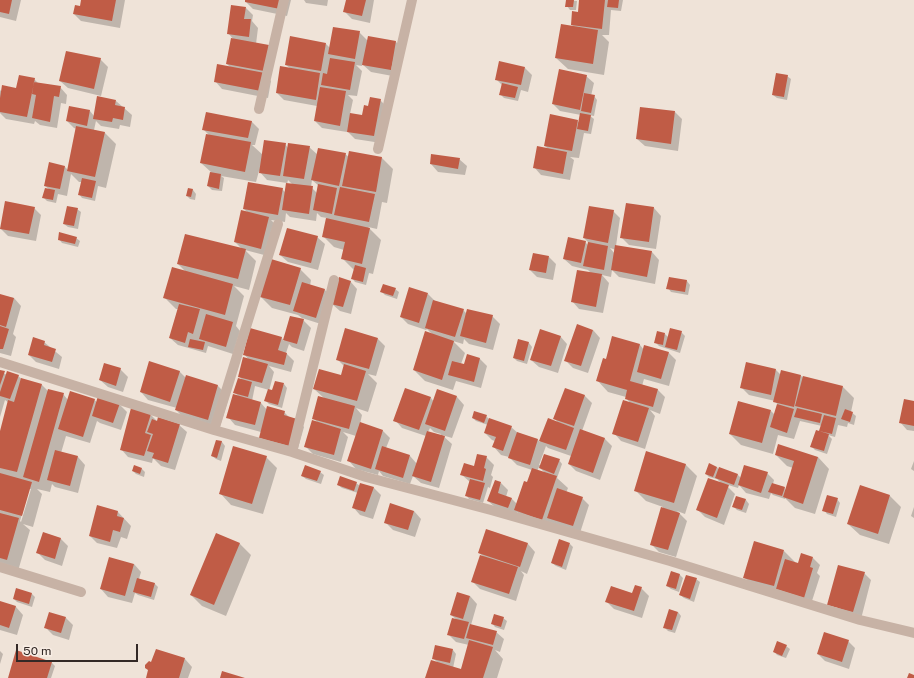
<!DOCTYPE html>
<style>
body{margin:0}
#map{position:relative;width:914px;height:678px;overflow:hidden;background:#efe3d8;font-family:"Public Sans",sans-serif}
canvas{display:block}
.scale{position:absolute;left:16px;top:644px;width:122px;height:18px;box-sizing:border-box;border:2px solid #332926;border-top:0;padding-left:5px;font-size:12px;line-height:14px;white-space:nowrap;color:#332926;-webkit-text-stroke:3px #f8ede4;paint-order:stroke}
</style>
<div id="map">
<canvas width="914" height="678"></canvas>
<div class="scale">50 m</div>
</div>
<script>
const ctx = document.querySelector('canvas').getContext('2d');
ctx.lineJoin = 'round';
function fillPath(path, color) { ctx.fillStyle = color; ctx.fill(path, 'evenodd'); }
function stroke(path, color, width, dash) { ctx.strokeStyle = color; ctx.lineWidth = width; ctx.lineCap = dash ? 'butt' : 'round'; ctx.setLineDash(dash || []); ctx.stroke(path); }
fillPath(new Path2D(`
 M0,0H21L16,21L0,17Z
 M82,0H125L120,28L81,21L74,14L81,7Z
 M246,0H291L287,16L253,9L246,2Z
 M304,0H328L327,6L306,3Z
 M347,0H374L370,23L352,19L345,12Z
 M567,0L577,1L576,10H570L567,6Z
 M580,0H623L621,11L611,10L609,35H602L609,42L604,75L568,69L556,58L574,27L572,25L579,13Z
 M246,8L253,15L252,21L258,28L256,44L268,78L271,81L268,98L222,89L215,81L231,68L227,64L234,40L228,33Z
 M359,32L368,41L396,42L403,49L398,77L371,72L362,64V66L356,65L362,71L357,96L348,95L353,100L350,114L363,116L369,107L380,100L387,107L381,143L355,139L347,131V132L322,128L315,121L317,106L284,100L277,93L291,69L286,65L326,44L330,48Z
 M100,59L108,67L101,96L68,88L60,81Z
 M525,68L532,75L528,92L521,90L518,101L504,98L500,94L502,85L496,79Z
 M586,76L594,83L591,96H594L597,100L594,116L589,115L594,119L591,134L584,133L579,158L570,157L574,160L570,180L541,175L534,167L549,150L545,146L577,121L580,123L581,115L560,111L553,104Z
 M787,76L791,79L787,100L777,98L773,95Z
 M34,79L39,84L60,87L67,95L66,104L61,103L57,128L40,125L35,121L34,124L6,119L0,113V90L2,92L17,89Z
 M116,101L132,115L130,127L120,125L119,129L101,126L96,121L94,130L105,133L116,144L106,188L98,186L95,201L82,198L79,194L82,182H79L71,174L67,196L58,194L56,203L47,201L44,198L50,190L45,186L64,166L68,170L77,129L74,128L67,121L90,111L94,116Z
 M675,112L682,119L678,151L645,146L637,139Z
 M251,121L259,129L255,145H252L263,155L285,144L288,148L309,147L318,155L345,154L349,157L382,158L393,169L387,203L382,202L377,229L368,227L381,240L373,274L369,273L366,285L355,282L352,278L354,270L342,258L344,250L334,247L323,236L327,218L321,217L317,213L316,221L290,217L286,213L285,222L271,220L276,225L268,256L245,250L256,261L249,290L234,286L244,296L236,326L240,331L233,354L208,346L206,353L178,345L170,338L178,309H176L164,297L187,273L178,264L243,250L235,242L247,212L244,209L282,189L285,192L287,183L267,180L259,171L256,182L221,176L224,178L222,191L212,190L208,186L211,172L201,163L210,136L203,129ZM288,180L293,185L287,184ZM312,180L319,186L317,193L311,187Z
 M459,159L467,166L465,175L438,172L431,164Z
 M188,189L193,190L196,194L195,200L190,199L187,196Z
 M627,204L654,208L661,216L656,249L629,245L621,237Z
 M34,208L41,215L36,241L8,236L0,228Z
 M77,209L81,212L78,229L68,227L64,224Z
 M613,211L620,218L616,246L652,252L659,260L655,284L619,277L612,270L611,277L602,275L609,283L603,313L579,309L572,301L591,273L588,270L572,266L564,259L585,242L588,245V242L584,238ZM610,248L616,250L615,254Z
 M317,237L325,244L318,270L288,262L280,255Z
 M76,238L80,241L78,247L62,243L59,239Z
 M549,257L556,264L553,280L537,277L530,270Z
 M300,269L311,280L310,286L325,290L332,298L324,325L302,318L298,315L272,308L261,297Z
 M669,278L687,281L690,285L688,295L671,292L668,288Z
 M350,281L357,289L351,314L340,311L332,304Z
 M395,289L399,292L397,299L385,295L382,292Z
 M428,294L435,301L463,310L467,314L492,316L500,324L493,350L469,344L464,339L463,344L453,341L465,353L461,364L465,365L467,356L480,359L487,366L481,388L456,381L453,390L425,381L414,370L433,335L427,329L426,330L408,324L401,317Z
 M0,295L14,298L21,306L13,334L16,337L11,356L0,353Z
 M290,317L303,320L311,328L304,351L292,347L289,344L286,353L294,361L291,372L269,366L274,372L269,391L273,392L284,384L287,388L282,408L269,404L266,401L269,390L255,386L252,401L261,403L267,410L284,412L290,418L297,419L304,427L297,452L267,445L261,432L235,425L228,417L239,397L235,393L243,381L239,376L249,360L244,354L281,337L284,341Z
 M593,330L600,338L588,373L573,368L565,360Z
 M681,332L685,336L680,353L659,346L655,342L665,334L669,338Z
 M560,336L567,344L558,373L539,367L531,360Z
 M613,338L640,345L644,350L645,346L669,353L676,360L669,386L644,379L642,386L658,390L665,397L660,414L650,410L655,416L645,449L621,441L614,433L631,404L626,398V397L608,392L597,380L606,360Z
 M378,339L385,346L376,376L368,374L377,383L368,412L356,408L362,415L360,424L382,430L390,438L386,448L410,456L417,464L426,436L402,428L395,420L431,398L434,402L457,397L464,405L452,438L442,435L452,444L439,488L421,483L413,476L410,484L383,476L379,471L378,475L356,469L349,461L356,436L343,432L348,437L341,462L313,454L305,446L318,423L313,418L324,398L314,389L342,377L345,367L337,359ZM430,428L434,432L441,434L440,436L428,432Z
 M519,341L529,343L532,347L527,364L517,361L514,358Z
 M44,342L62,357L59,369L36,362L29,355Z
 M120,369L128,377L123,392L108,387L100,380Z
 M776,370L781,375V371L843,387L854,398L851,412L856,416L854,425L848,423L847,427L838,425L835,437L828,435L832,439L827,454L815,450L811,446L824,434L821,430L822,426L800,421L794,439L778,435L773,454L741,445L730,434L771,411L775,415L778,405L775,401L749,395L742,388Z
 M0,371L7,375L18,376L22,379L42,385L48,391L63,394L68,400H94L97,402L119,404L127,412L121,430L100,423L97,421L90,443L66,436L61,453L78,457L85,465L78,493L55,487L52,484L50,492L37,489L42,494L33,527L23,524L30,530L18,571L0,565V435L9,403L5,400L0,417ZM29,489H31L21,522L20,521Z
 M179,371L186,378L187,376L218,386L229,397L219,430L187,421L176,410L177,408L148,400L141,392Z
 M566,389L585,396L592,403L582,431L605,439L612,446L600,480L576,471L569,464L571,456L548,448L546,446L539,465H541L559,460L562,464L557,478L568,488L566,493L582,498L589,505L580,533L526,521L517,512L516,515L496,508L488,501L501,483L508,490L506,497L511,498L517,504L528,484L532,470L517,465L509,457L501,455L494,447L495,441L492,440L485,433L488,425L476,421L473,418L486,416L490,420L511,427L518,433L538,440L540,442L548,420L559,424L555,419ZM539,467L545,473L537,471Z
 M914,402V431L907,430L900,422Z
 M151,415L158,422L179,425L187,432L175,470L161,466L153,458L152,463L128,457L121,449Z
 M217,441L222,442L225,446L221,461L216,459L212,456Z
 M647,452L686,465L697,476L685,514L677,511L687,521L676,557L659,552L651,544L663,507L646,501L635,490Z
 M776,455L818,457L829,469L815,514L795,508L785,498V499L773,495L771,493L769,499L746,493L739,485L738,488L725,484L735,494L724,525L705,517L698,510L722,484L717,479L709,477L706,474L717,467L719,470V469L738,475L741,478L767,473L774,480L773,484L784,487L786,490L793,468L787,466Z
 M266,457L277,468L263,514L231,505L220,493Z
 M486,457L494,465L491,475L493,477L490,488L488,487L483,503L469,499L466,495L470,482L462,475L474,467Z
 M914,461V471L911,469Z
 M134,466L142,469L145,472L144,477L136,474L133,471Z
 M320,472L324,475L321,484L306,479L302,476Z
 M356,483L360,486L374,488L381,495L373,519L360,515L353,507L358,493L342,488L338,485Z
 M861,487L890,496L901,507L889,544L860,535L848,524Z
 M736,497L746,500L749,504L746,513L737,510L733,506Z
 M837,499L840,503L836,517L827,514L824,510Z
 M98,506L118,512L131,526L127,539L121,537L117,548L97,543L90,536Z
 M914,507V518L911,516Z
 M414,511L421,519L415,537L393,530L385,522Z
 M44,533L61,539L68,546L62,566L45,560L38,553Z
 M217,534L240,544L251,555L226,616L202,606L191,595Z
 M528,544L535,552L527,574L521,571L524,575L516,601L480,589L473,582L484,557L479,553Z
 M570,544L573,547L566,570L556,566L552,563Z
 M784,551L795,562L794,563L798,565L813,558L820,565L817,573L820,576L811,604L756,589L745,578Z
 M134,564L141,572L139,579L154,583L158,587L154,600L138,595L135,593L132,603L108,597L101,589Z
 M671,572L680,575L683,578L679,592L671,589L667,586Z
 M864,573L871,580L861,619L835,612Z
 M696,579L700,582L694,602L684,598L680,595Z
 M641,588L649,596L642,618L614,609L607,602L633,594Z
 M17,589L32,594L35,597L32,607L17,602L14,599Z
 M470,596L477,604L471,625L496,632L504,639L500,652L495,650L503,659L497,678H426L438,663L433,658L453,650L456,654L453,668L461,670L469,645L456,642L448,634L457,620L451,615Z
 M0,602L16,607L23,615L17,635L0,630Z
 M678,612L681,616L675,633L668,631L664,627Z
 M66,618L73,625L69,640L53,635L45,627Z
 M503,618L507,621L504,630L495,627L492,623Z
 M848,641L855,648L849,669L825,661L818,654Z
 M786,646L790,649L786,658L777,655L774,651Z
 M0,651L3,654L0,664Z
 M185,659L192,667L188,678H147Z
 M52,663L55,666L51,678H9Z`), '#0003');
fillPath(new Path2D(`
 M0,0H12L9,14L0,12Z
 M81,0H116L112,21L73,14L75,5L80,6Z
 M245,0H282L280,9L245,2Z
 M346,0H366L362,16L343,12Z
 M566,0H574L573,7H565Z
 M579,0H605L602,29L571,25L572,11L578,12Z
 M608,0H619L618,8L607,7Z
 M231,5L246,7L244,19H251L249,37L227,34Z
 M561,24L598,30L593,64L555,58Z
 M333,27L360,31L355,59L328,54Z
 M290,36L326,43L321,71L285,65Z
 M368,36L396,41L391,70L362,65Z
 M231,38L269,45L264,71L226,64Z
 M66,51L101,58L94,89L59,81Z
 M330,58L355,62L350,90L321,85L323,73L327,74Z
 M499,61L525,67L521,85L495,80Z
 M217,64L265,73L261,91L214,82Z
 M280,66L320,73L316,100L276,93Z
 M559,69L587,75L580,110L552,104Z
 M776,73L788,75L784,97L772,95Z
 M19,75L35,78L27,117L0,112V98L2,85L16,88Z
 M34,82L61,86L59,97L54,96L50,122L32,118L36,95L32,94Z
 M502,83L518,87L515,98L499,95Z
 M320,87L346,91L340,126L314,121Z
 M584,93L595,95L591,113L581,111Z
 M97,96L116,100L115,105L125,107L123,120L113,118L112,122L93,119Z
 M370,97L381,99L374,136L347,132L350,113L362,115L364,105L368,106Z
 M69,106L90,110L87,126L66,121Z
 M640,107L675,111L671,144L636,139Z
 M206,112L252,121L248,138L202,130Z
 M580,113L591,115L588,131L577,129Z
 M550,114L578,120L572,151L544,146Z
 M76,126L105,132L95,177L67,171Z
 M206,134L251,142L245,172L200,163Z
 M264,140L286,143L280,176L259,173Z
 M288,143L310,146L304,179L283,176Z
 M537,146L567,152L563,174L533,168Z
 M318,148L346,153L339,186L311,180Z
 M349,151L382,157L376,192L342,186Z
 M431,154L460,158L458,169L430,164Z
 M49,162L65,166L60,189L44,186Z
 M210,172L221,174L219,189L207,186Z
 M82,178L96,181L92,198L78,195Z
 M248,182L283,188L278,215L243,209Z
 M286,183L313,186L309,214L282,210Z
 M318,184L337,188L332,214L313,210Z
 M340,187L375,194L369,222L334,215Z
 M45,188L55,190L53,200L42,198Z
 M188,188L193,189L191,197L186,196Z
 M5,201L35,207L29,234L0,229Z
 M626,203L654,207L649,242L620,238Z
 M67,206L78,208L74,226L63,224Z
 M589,206L614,210L608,243L583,238Z
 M241,210L269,217L261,249L234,242Z
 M326,218L370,228L362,264L341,259L345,242L322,237Z
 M287,228L318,236L311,263L279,255Z
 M59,232L77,237L75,244L58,240Z
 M185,234L246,249L238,279L177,264Z
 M568,237L586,241L581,263L563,259Z
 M588,242L608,246L604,270L583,266Z
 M615,245L652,251L647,277L611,270Z
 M533,253L549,256L546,273L529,270Z
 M271,259L301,268L290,305L260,297Z
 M355,265L366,268L363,282L351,279Z
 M172,267L233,284L225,315L163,298Z
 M577,270L602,274L596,307L571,302Z
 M339,277L351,281L343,307L331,304Z
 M669,277L687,280L685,292L666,289Z
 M302,282L325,289L316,318L293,311Z
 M383,284L396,288L393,296L380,292Z
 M409,287L428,293L419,323L400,317Z
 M0,294L14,298L6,327L0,325Z
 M433,300L464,309L455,337L425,328Z
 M179,304L200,309L193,334L188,332L185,343L169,338Z
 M467,309L493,315L486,343L460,336Z
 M206,314L233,322L226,347L199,339Z
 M290,316L304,319L297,344L283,340Z
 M577,324L593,330L581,366L564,361Z
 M0,326L9,329L3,349H0Z
 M250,328L282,337L278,350L287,353L284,365L243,355Z
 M345,328L378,338L369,369L336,360Z
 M670,328L682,331L677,350L665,347Z
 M540,329L561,336L551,366L530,360Z
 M425,331L454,341L442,380L413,370Z
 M657,331L665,333L663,345L654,343Z
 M612,336L640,344L630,381L658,389L653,407L625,399L627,390L596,381L603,358L606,359Z
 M33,337L45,341L44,345L56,349L52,362L28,355Z
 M190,339L205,342L203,350L188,347Z
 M518,339L529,342L524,361L513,358Z
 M644,345L669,352L661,379L637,372Z
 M467,354L480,358L474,382L448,375L452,361L464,364Z
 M243,357L268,364L262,383L238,377Z
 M149,361L180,371L170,402L140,392Z
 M746,362L776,369L771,395L740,388Z
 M104,363L121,368L116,386L99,380Z
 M344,364L366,371L357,401L313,389L319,369L341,375Z
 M0,370L5,371L0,385Z
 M781,370L801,375L794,407L773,402Z
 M7,371L19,375L10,399L0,396V392Z
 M186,375L218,385L208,420L175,410Z
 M803,376L843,386L836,416L795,406Z
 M21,378L42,384L17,472L0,468V431L8,400L14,402Z
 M238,378L252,382L248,397L233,393Z
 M275,381L284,383L278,405L264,401L268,389L272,390Z
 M405,388L431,397L419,430L393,421Z
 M565,388L585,395L574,426L553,419Z
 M48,389L64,393L39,482L23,477Z
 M437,389L457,396L445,431L425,424Z
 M70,391L95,399L83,437L58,429Z
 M233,394L261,402L255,425L226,418Z
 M98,396L120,403L113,423L92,416Z
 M318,396L355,406L349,429L312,419Z
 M904,399L914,401V426L899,423Z
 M623,400L649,408L638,442L612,434Z
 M738,401L771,410L762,443L729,434Z
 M777,404L794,409L787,433L770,427Z
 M267,406L285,411L284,415L297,419L290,446L259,438Z
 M131,408L151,414L145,433L151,435L144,456L120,450Z
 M797,408L822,414L820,423L794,417Z
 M845,409L853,412L850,422L841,419Z
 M474,411L487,415L484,423L472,418Z
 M824,415L836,418L832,434L819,431Z
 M158,417L180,424L168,463L152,458L154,453L147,451L153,434L147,432L152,419L157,421Z
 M489,418L512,426L503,451L492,447L496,437L484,433Z
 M548,418L574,428L566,450L539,441Z
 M312,420L341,429L334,455L304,447Z
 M360,422L383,430L371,469L347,461Z
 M580,429L605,438L593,473L568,464Z
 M816,430L829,434L824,451L810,447Z
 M427,431L445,436L431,482L412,476Z
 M517,432L538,439L530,465L508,458Z
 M216,440L222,441L217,458L211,456Z
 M778,444L818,457L803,504L783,497L794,461L775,455Z
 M233,446L267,456L252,504L219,494Z
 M382,446L410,455L403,478L375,469Z
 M55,450L78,456L70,486L47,480Z
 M646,451L686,464L674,503L634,491Z
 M477,454L487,456L484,468L486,469L483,481L460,475L464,463L474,466Z
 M544,454L560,459L554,474L539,468Z
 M709,463L717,467L713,477L705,474Z
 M134,465L142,468L140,474L132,471Z
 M305,465L321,471L317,481L301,476Z
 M744,465L768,472L761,493L738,485Z
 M719,467L738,474L734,485L715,478Z
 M532,468L557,476L542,520L514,510L524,481L527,482Z
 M0,473L32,482L22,516L0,510Z
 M340,476L357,482L354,491L337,485Z
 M708,478L729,485L717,518L696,510Z
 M470,479L485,483L480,500L465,496Z
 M495,480L501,482L498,493L512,498L508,508L487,501Z
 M360,483L374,487L365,512L352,508Z
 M772,483L785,487L782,496L768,492Z
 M860,485L890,495L878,534L847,524Z
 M557,488L583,497L573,526L547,518Z
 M827,495L838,498L833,514L822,511Z
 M736,496L746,499L742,510L732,507Z
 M390,503L414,511L408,530L384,523Z
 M97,505L118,511L117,516L124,518L120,532L113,530L110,542L89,536Z
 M661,507L680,513L668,550L650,545Z
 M0,513L19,518L7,560L0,558Z
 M486,529L528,543L520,567L478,553Z
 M43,532L61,538L55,559L36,553Z
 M216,533L240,543L214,605L190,595Z
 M559,539L570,543L562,567L551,563Z
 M754,541L784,550L774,586L743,578Z
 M801,553L813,557L810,567L813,568L804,598L776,589L785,559L798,563Z
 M480,555L518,567L509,594L471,582Z
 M109,557L134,564L125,596L100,589Z
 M838,565L865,572L853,612L827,605Z
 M671,571L680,574L676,589L666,586Z
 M686,575L697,578L690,599L679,595Z
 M137,578L155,583L151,597L133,592Z
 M635,585L642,587L634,611L605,602L611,586L632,593Z
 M16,588L32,593L29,604L13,599Z
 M457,592L470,596L463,619L450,615Z
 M0,601L16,606L9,628L0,625Z
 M669,609L678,612L672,630L663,628Z
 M49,612L66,617L61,633L44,628Z
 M494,614L504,617L501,627L491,624Z
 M452,618L469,622L464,639L447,635Z
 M470,624L497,631L493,645L466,638Z
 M824,632L849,640L842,662L817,654Z
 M469,640L493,647L483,678H425L431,660L461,669Z
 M777,641L787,645L782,656L773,652Z
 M435,645L453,649L450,663L432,659Z
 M156,649L185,658L179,678H146L148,670L145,668V665L149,661L151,662Z
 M16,650L52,662L47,678H8Z
 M222,671L245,678H220Z
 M909,673L914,675V678H907Z`), '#c05c46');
stroke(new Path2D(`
 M259,109L284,0
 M378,149L412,0
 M0,362L214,430L292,452L366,477L491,510L670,561L860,620L914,633
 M214,430L278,224
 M292,452L334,280
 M0,567L81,592`), '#c7b2a5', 10);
</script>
